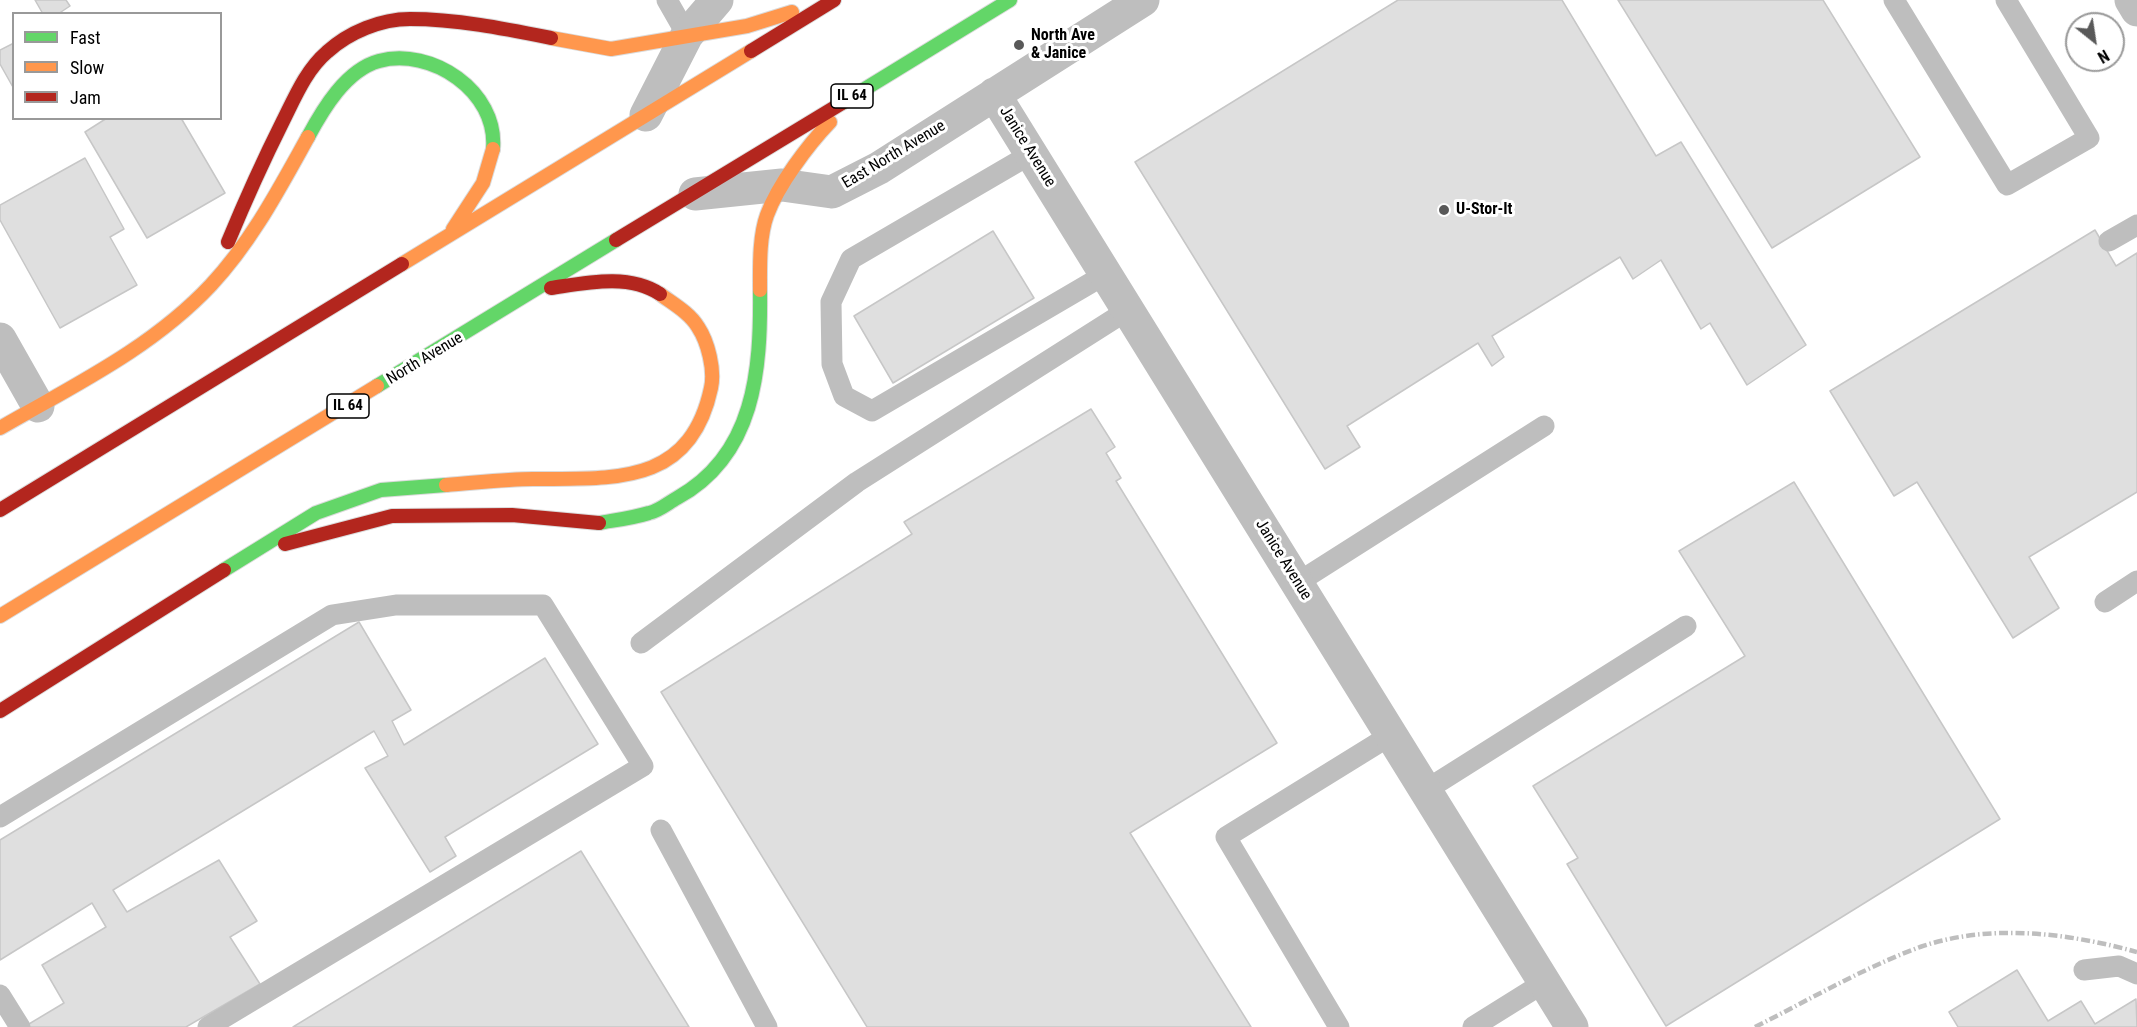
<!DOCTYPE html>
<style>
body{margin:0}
#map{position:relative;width:2137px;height:1027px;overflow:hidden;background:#fff;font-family:"Roboto Condensed",sans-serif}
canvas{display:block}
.legend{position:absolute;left:12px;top:12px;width:210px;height:108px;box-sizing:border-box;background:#fff;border:2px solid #999;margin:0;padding:8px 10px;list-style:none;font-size:18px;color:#000}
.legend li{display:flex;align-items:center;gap:12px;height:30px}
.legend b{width:30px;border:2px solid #999}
.north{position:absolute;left:2065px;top:12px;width:60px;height:60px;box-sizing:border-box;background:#fff;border:2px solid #999;border-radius:50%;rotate:150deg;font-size:16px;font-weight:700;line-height:24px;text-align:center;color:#000}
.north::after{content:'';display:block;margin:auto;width:21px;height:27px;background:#595959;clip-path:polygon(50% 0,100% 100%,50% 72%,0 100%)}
</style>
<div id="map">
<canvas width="2137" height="1027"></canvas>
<ul class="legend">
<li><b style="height:8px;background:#63d668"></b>Fast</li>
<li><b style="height:8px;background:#ff974d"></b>Slow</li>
<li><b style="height:8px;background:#b3261e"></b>Jam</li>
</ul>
<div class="north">N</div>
</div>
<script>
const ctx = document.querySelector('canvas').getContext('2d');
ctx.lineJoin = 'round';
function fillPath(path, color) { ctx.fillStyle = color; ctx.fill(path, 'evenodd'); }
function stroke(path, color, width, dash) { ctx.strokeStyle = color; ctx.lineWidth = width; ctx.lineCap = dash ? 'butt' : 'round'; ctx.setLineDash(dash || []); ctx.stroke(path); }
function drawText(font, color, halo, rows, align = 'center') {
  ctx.font = font + ' "Roboto Condensed",sans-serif'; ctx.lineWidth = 6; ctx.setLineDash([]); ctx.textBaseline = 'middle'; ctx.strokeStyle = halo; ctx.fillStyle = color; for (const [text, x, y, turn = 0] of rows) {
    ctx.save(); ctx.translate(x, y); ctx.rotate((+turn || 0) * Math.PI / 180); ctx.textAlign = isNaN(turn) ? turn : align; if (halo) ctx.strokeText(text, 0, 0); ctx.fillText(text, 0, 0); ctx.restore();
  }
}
const building = new Path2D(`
 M35,0H66L70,6L58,14H43Z
 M1398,0H1562L1656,156L1681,142L1806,345L1747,385L1710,323L1701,329L1661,260L1633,279L1620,257L1492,336L1504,357L1492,366L1478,343L1347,426L1360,447L1325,469L1135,162Z
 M1618,0H1823L1920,157L1772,248Z
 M14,43V89L0,64V50Z
 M107,118H181L225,193L147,238L85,132Z
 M85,158L124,229L110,237L137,285L60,328L0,220V205Z
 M2095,230L2116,266L2137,253V492L2029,557L2059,608L2013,638L1917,482L1894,496L1830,391Z
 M993,231L1034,298L893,383L854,316Z
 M1091,409L1115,447L1106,453L1121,478L1116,481L1277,743L1130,833L1251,1027H867L661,692L912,534L904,522Z
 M1794,482L2000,819L1666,1026L1567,864L1578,858L1533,786L1745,656L1679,551Z
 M359,622L411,710L392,721L404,745L545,658L598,744L445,837L456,856L430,872L365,768L388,756L374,731L113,890L127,912L219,860L257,921L230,937L260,984L186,1027H24L64,1003L42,965L106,927L92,903L0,960V840Z
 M581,851L689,1027H293Z
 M2017,970L2048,1021L2081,1001L2095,1024L2136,999L2137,1027H1958L1949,1012Z`);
fillPath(building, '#dfdfdf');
stroke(building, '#c7c7c7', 1.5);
const fast = new Path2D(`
 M842,103L1010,0
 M308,137C323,109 346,70 379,61C431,47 498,91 493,149
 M377,386L616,240
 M599,523C616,520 633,518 649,513C659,511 668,503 677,498C755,455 761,370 760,290
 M224,570L316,513L381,490L446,485`);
const slow = new Path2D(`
 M551,38L611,49L747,26L792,12
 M453,229L483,183L493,149
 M402,264L751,51
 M760,290C760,266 759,237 767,215C778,185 808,145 830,122
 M0,428C73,386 152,348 211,285C252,241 279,189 308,137
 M446,485C475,483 504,479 533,479C612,478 690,487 711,388C715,370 708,342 698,327C690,313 672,303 660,294
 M0,616L377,386`);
const jam = new Path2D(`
 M751,51L834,0
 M616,240L842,103
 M228,242C245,201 263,161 283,121C295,97 306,70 327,52C349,32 381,19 410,19C457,19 506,29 551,38
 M551,288C585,283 629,273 660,294
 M0,510L402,264
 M285,544L392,516L512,515L599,523
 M0,711L224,570`);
stroke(fast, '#dbdbdb', 16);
stroke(slow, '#dbdbdb', 16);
stroke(jam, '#dbdbdb', 16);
stroke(new Path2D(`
 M667,0L687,35
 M1894,0L2007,185L2089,138L2006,0
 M1031,154L851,259L831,302L832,364L844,396L872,411L1106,274
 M2109,241L2137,225
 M1297,583L1544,426
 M2105,602L2137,581
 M641,643L857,482L1128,310
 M1426,790L1686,626
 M0,817L332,615L396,605H543L643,766L208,1027
 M661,830L767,1027
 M2084,970L2119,966L2137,974
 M0,995L20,1027
 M1339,1027L1226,837L1391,735
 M1473,1027L1545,982`), '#bebebe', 21);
stroke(new Path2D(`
 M2131,0L2137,10
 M994,94L1572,1027
 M646,115L687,35L717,0
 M695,194L782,185L832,192L879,168L1143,0
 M0,339L38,406`), '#bebebe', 33);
stroke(fast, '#63d668', 14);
stroke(slow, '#ff974d', 14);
stroke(jam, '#b3261e', 14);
stroke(new Path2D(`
 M1755,1027C1809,1000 1863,968 1920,947C1990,923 2068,933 2137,952`), '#bebebe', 4.5, [9, 3, 1.5, 3]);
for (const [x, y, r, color] of [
 [1019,45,6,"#595959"],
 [1444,210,6,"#595959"]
]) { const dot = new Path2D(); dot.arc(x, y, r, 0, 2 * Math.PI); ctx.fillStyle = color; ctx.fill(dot); stroke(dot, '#fff', 2); }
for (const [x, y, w] of [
 [852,96,42],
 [348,406,42]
]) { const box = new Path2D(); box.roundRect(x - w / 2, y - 12, w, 24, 4.5); ctx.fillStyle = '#fff'; ctx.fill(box); stroke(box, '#000', 1.5); }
drawText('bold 15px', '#000', null, [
 ["IL 64",852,96],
 ["IL 64",348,406]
]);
drawText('bold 16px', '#000', '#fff', [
 ["North Ave",1031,36],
 ["& Janice",1031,54],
 ["U-Stor-It",1456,210]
], 'left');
drawText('16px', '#000', '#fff', [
 ["Janice Avenue",1027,147,58],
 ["East North Avenue",894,155,-31],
 ["North Avenue",425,359,-31],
 ["Janice Avenue",1283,560,58]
]);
</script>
